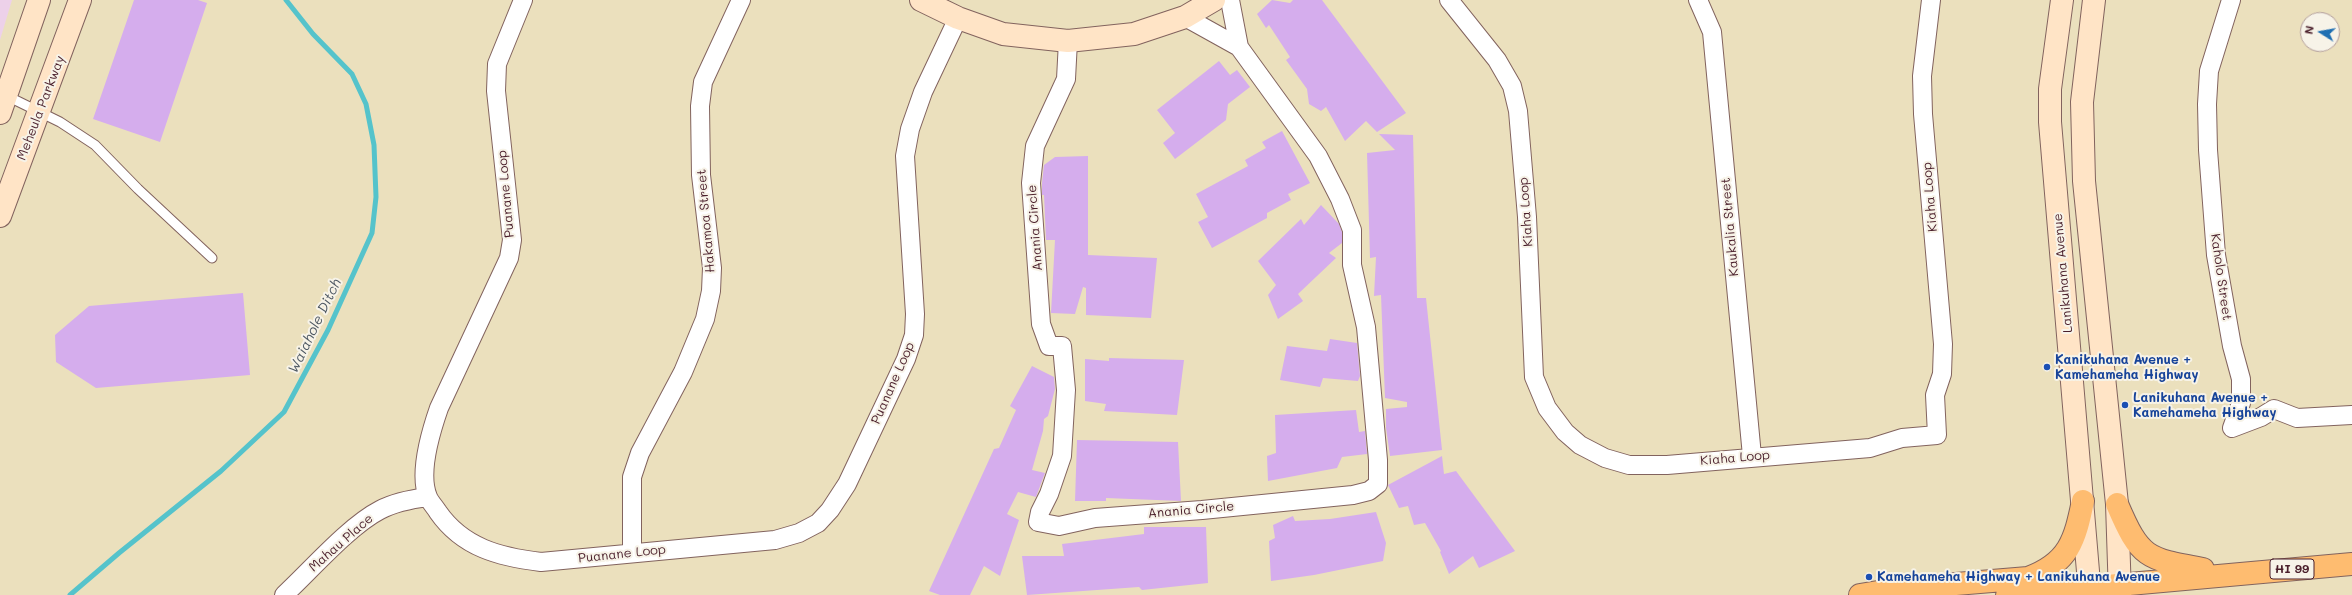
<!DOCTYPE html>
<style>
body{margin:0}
#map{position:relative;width:2352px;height:595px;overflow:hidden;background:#ebe0bd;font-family:Mali,sans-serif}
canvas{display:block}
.north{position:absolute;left:2300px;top:12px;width:40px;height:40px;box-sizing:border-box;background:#f7f3e8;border:1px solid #b29e9c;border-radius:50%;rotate:281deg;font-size:11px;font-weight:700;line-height:16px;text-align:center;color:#4a1f2b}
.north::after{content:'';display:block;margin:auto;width:14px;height:18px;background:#1f6fb2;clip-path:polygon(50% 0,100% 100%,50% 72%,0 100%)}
</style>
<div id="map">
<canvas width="2352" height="595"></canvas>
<div class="north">N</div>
</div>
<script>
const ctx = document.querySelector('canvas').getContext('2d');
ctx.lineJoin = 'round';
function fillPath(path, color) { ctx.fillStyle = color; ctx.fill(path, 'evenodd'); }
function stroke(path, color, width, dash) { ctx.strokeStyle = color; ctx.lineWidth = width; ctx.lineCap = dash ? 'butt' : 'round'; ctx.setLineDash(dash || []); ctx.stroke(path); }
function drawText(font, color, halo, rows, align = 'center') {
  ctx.font = font + ' Mali,sans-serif'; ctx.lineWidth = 4; ctx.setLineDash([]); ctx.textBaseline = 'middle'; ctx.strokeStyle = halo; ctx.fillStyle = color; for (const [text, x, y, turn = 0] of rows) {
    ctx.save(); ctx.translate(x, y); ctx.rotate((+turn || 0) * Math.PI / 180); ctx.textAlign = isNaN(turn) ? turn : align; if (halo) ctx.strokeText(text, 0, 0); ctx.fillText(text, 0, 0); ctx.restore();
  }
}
fillPath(new Path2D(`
 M0,0H12L0,40Z`), '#edd1e9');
stroke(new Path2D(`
 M70,595L119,553L221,471L284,412L328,330L372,233L376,197L374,145L366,104L352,74L313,34L286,0`), '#55c3cb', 5);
fillPath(new Path2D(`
 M134,0H198L207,3L160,142L93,119Z
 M1272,0L1290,3L1293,0H1322L1406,113L1377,132L1366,121L1345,141L1326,107L1321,111L1309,104L1307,89L1286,60L1290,57L1269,25L1266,28L1257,14Z
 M1219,61L1230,75L1237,70L1250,87L1228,104L1226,120L1175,159L1163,143L1175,133L1157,110Z
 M1282,131L1310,183L1288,194L1291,200L1267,213V218L1212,248L1198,222L1208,217L1196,194L1248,166L1245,160L1266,148L1262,142Z
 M1379,134L1413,135L1417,298H1426L1442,450L1390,456L1386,428V409L1407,407V402L1385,398L1381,295L1374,296L1376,257L1370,258L1367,153L1395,150Z
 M1088,156V255L1157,258L1151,318L1086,315V288L1083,287L1075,314L1051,313L1055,240H1046L1044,195H1042V183L1044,165L1055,157Z
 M1321,205L1339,224L1342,232V243L1329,253L1336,258L1298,294L1303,301L1278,319L1268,295L1276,285L1258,261L1301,219L1304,225Z
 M243,293L250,375L96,388L56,362L55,335L89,306Z
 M1330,339L1357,343L1360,376L1358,381L1323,378L1320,387L1280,380L1287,346L1327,351Z
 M1109,358L1184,360L1177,415L1104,411L1106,404L1085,401V359L1109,361Z
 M1032,366L1054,377L1055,389L1048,416L1044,419L1043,431L1032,470L1045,473L1036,497L1018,492L1007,514L1019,520L1000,576L984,566L970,595H940L929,591L994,449L999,448L1016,410L1010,406Z
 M1356,410L1359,432L1365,431L1367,454L1342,457L1337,468L1268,481L1267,456L1276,453L1275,415Z
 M1077,440L1178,442L1181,501L1106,498V501H1075Z
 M1442,456L1444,474L1456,471L1515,551L1479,568L1473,556L1449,574L1440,552L1441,551L1425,523L1414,525L1408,506L1399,508L1388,485Z
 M1376,512L1386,543L1383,561L1314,575L1271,581L1269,541L1275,538L1273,525L1293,516L1295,521L1330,519Z
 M1144,527H1206L1208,583L1142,590L1139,587L1027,595L1022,556H1064L1062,544L1144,534Z`), '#d5aded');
const lane = new Path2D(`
 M7,96L60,122L95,145L138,189L212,258`);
const street = new Path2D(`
 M523,0L497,64L496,91L512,240L509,258L439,408C431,431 418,473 428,497C430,502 435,507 438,512C463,548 500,557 541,562L775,540L799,533L818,523L830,510L847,484L906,359L914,335L915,314L905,156L910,129L923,92L958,18
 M1449,0L1497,60L1512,86L1518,111L1527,217L1534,377L1547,408L1565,432L1580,445L1605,458L1629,465H1667L1870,448L1902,438L1937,435L1935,395L1942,374L1943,344L1923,114L1922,76L1931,0
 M1698,0L1712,32L1752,456
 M2231,0L2209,71L2207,104L2208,150L2216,255L2232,346L2241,379V403L2232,428L2261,417L2274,409L2297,418L2352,415
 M1185,17L1239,47
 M1068,41L1066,79L1035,146L1031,183L1041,324L1049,346H1062L1066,390L1062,456L1049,494L1040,512L1038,522L1059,526L1095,518L1202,510L1353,495L1369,491L1378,484V460L1366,327L1352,265V230L1340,199L1318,156L1239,47L1230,0
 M632,553V477L640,453L683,372L705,319L711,291L712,268L701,175L700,106L703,82L741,0
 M284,595C311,570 349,526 380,510C395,502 412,499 428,497`);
const secondary = new Path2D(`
 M921,0L958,18L1003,34L1068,41L1134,34L1185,17L1214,0
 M2062,0L2050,89V122L2090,595
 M2094,0L2082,102L2084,181L2117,504L2120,595
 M0,113L39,0
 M0,216L80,0`);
const primary = new Path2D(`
 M2117,504C2140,558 2146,559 2203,569
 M1860,595L1896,589L2028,578C2069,563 2075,540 2083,501
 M2007,595L2352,564`);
stroke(lane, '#82635e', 11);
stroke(street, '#82635e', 20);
stroke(secondary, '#82635e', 24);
stroke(primary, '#82635e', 24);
stroke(lane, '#fff', 9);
stroke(street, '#fff', 18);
stroke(secondary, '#ffe4c6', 22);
stroke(primary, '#febc70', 22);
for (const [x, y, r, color] of [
 [2047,367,4,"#1a4fb4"],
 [2125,405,4,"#1a4fb4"],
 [1869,577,4,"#1a4fb4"]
]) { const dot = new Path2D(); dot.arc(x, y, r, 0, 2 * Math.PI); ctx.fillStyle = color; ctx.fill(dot); stroke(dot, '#f7f3e8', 1.5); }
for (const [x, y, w] of [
 [2292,569,44]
]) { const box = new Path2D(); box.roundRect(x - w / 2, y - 10, w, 20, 3); ctx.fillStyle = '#f7f3e8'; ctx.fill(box); stroke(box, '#4a1f2b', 1); }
drawText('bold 12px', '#4a1f2b', null, [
 ["HI 99",2292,569]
]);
drawText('13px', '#4a1f2b', '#f7f3e8', [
 ["Meheula Parkway",41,108,-69],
 ["Puanane Loop",506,194,-95],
 ["Kiaha Loop",1930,197,-95],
 ["Kiaha Loop",1526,212,-94],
 ["Hakamoa Street",706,221,-95],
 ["Kaukalia Street",1730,227,-95],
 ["Anania Circle",1035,228,-94],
 ["Lanikuhana Avenue",2063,273,-95],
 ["Kaholo Street",2221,277,82],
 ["Puanane Loop",893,383,-66],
 ["Kiaha Loop",1735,458,-5],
 ["Anania Circle",1191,510,-5],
 ["Mahau Place",341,543,-41],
 ["Puanane Loop",622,554,-6]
]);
drawText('bold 13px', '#164399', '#f7f3e8', [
 ["Kanikuhana Avenue +",2055,360],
 ["Kamehameha Highway",2055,375],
 ["Lanikuhana Avenue +",2133,398],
 ["Kamehameha Highway",2133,413],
 ["Kamehameha Highway + Lanikuhana Avenue",1877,577]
], 'left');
drawText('italic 14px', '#4e5863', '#f7f3e8', [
 ["Waiahole Ditch",315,326,-64]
]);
</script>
